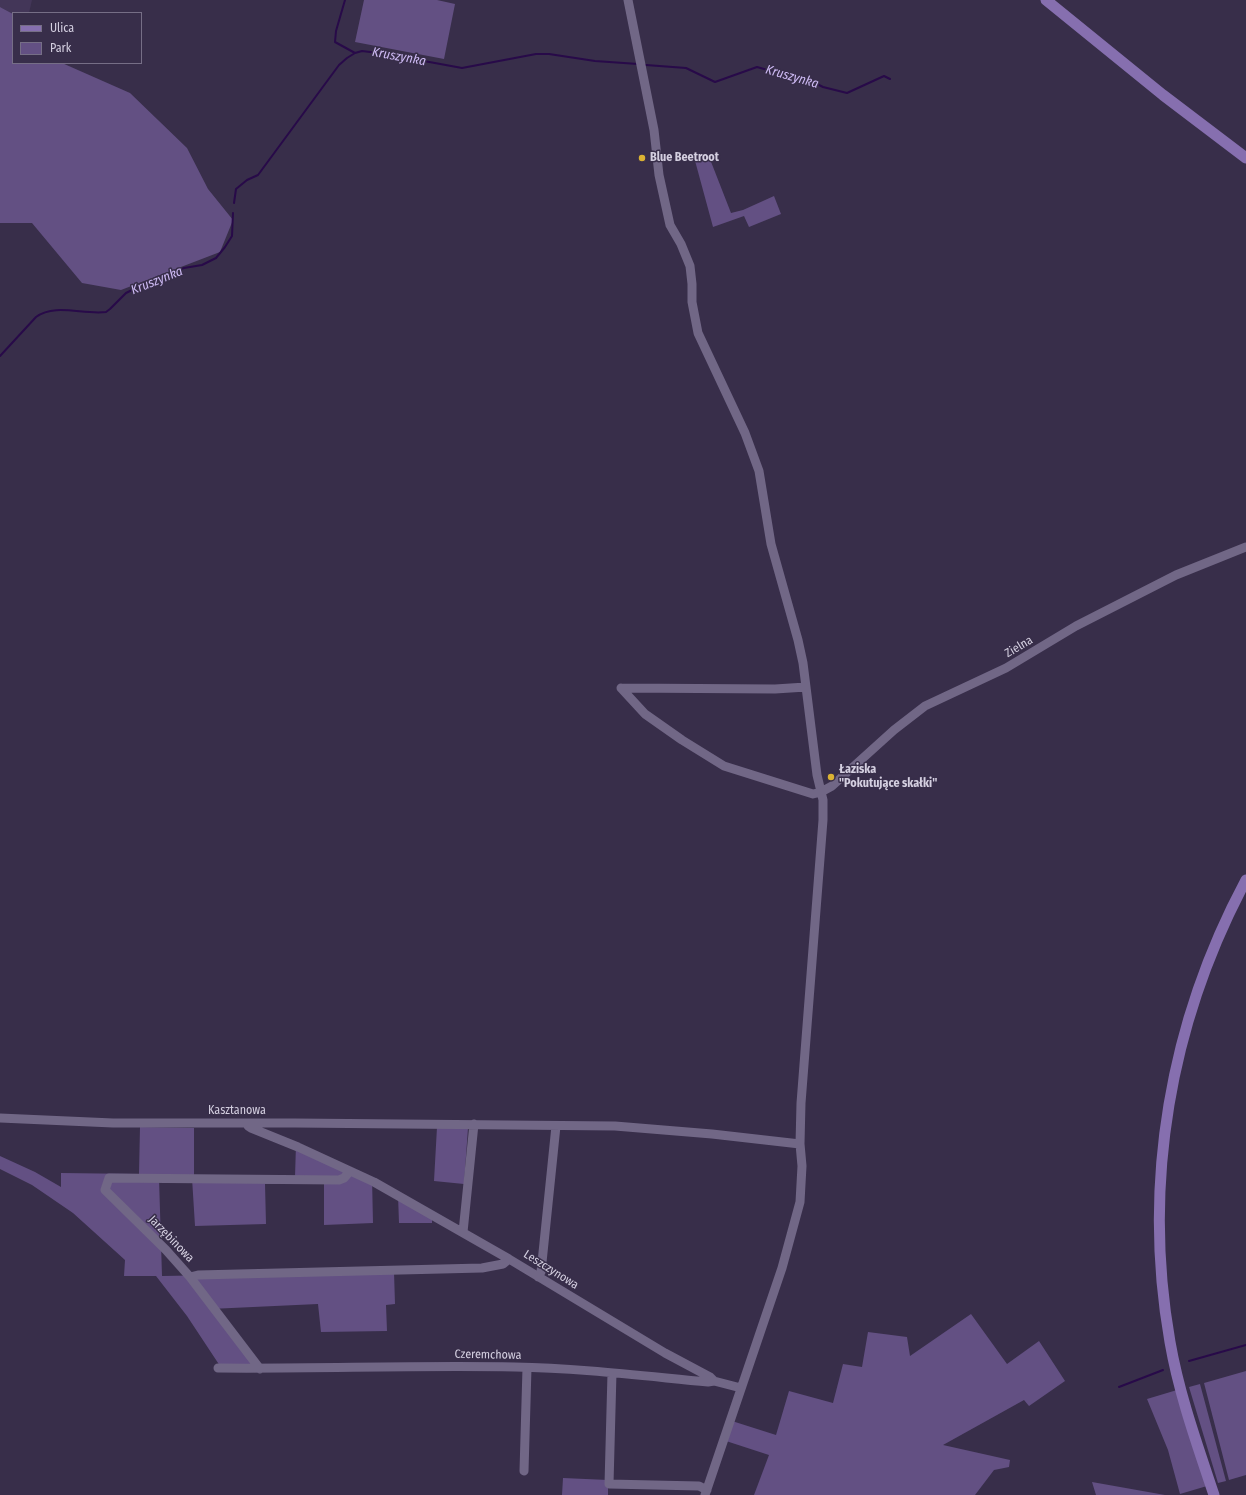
<!DOCTYPE html>
<meta charset="utf-8">
<style>
body{margin:0}
#map{position:relative;width:1246px;height:1495px;overflow:hidden;background:#382e4a;font-family:"Fira Sans Condensed",sans-serif}
canvas{display:block}
.legend{position:absolute;left:12px;top:12px;width:130px;height:52px;box-sizing:border-box;background:#382e4a;border:1px solid #766e86;margin:0;padding:5px 7px;list-style:none;font-size:12px;color:#d4cfe0}
.legend li{display:flex;align-items:center;gap:8px;height:20px}
.legend b{width:20px;border:1px solid #766e86}
</style>
<div id="map">
<canvas width="1246" height="1495"></canvas>
<ul class="legend">
<li><b style="height:5px;background:#866faf"></b>Ulica</li>
<li><b style="height:11px;background:#635083"></b>Park</li>
</ul>
</div>
<script>
const ctx = document.querySelector('canvas').getContext('2d');
ctx.lineJoin = 'round';
function fillPath(path, color) { ctx.fillStyle = color; ctx.fill(path, 'evenodd'); }
function stroke(path, color, width, dash) { ctx.strokeStyle = color; ctx.lineWidth = width; ctx.lineCap = dash ? 'butt' : 'round'; ctx.setLineDash(dash || []); ctx.stroke(path); }
function drawText(font, color, halo, rows, align = 'center') {
  ctx.font = font + ' "Fira Sans Condensed",sans-serif'; ctx.lineWidth = 3; ctx.setLineDash([]); ctx.textBaseline = 'middle'; ctx.strokeStyle = halo; ctx.fillStyle = color; for (const [text, x, y, turn = 0] of rows) {
    ctx.save(); ctx.translate(x, y); ctx.rotate((+turn || 0) * Math.PI / 180); ctx.textAlign = isNaN(turn) ? turn : align; if (halo) ctx.strokeText(text, 0, 0); ctx.fillText(text, 0, 0); ctx.restore();
  }
}
fillPath(new Path2D(`
 M0,0H32L29,13L13,14L0,7Z`), '#433658');
fillPath(new Path2D(`
 M364,0H437L455,4L444,59L355,42Z
 M0,7L13,14V63H62L130,93L187,148L208,189L233,220L220,252L121,290L82,283L32,223H0Z
 M708,154L731,213L743,210L774,196L781,214L749,227L744,216L713,227L694,157Z
 M140,1127L194,1128V1178L295,1177L296,1144L372,1178L373,1223L324,1225V1184H265L266,1224L195,1226L192,1178H159L162,1276L394,1272L395,1304L386,1305L387,1331L321,1332L318,1304L210,1309L257,1371L224,1372L187,1316L156,1276H124L125,1260L73,1213L32,1185L0,1169V1156L35,1172L61,1187V1173L139,1174Z
 M437,1127L468,1128L464,1184L434,1181Z
 M398,1195L432,1214V1223H399Z
 M971,1314L1007,1364L1039,1341L1065,1381L1029,1406L1024,1400L943,1445L1010,1460L1009,1467L994,1470L975,1495H754L769,1455L726,1441L732,1421L776,1435L789,1391L833,1403L843,1364L862,1367L868,1332L907,1337L910,1356Z
 M1246,1371V1475L1229,1480L1204,1383Z
 M1200,1384L1226,1481L1218,1483L1189,1387Z
 M1177,1390L1207,1486L1180,1494L1168,1450L1147,1399Z
 M563,1478L608,1480V1495H562Z
 M1092,1482L1165,1495H1096Z`), '#635083');
stroke(new Path2D(`
 M345,0L336,31L335,42L355,53
 M646,65L686,68L715,82L757,67L771,71L781,72L817,84L823,87L847,93L884,76L890,79
 M234,203L236,189L247,180L258,175L339,65L347,58L355,53L362,51L386,54L462,68L536,54H549L595,61L638,64
 M0,356L36,317C55,303 83,315 106,312L110,309L126,293L144,284L184,268L202,265L216,258L225,247L232,236L233,213
 M1189,1361L1246,1345
 M1119,1387L1163,1370`), '#280a49', 2);
stroke(new Path2D(`
 M628,0L654,130L659,175L670,225L681,244L690,266L692,284V302L698,333L745,433L759,471L771,544L798,640L803,663L817,775L823,800V820L801,1103L800,1144L802,1166L800,1202L782,1268L705,1495
 M621,688L645,714L682,740L724,766L813,794L821,792L832,786L894,730L925,706L1006,668L1076,626L1176,575L1246,547
 M621,688L775,689L806,687
 M0,1118L113,1123H295L615,1126L712,1134L800,1144
 M248,1123V1126L251,1128L298,1147L374,1182L509,1259L665,1353L710,1377L714,1381L741,1388
 M350,1171L344,1178L339,1180L109,1178L105,1190L166,1250L190,1277L198,1275L482,1268L503,1264L509,1259
 M463,1232L474,1124
 M190,1277L260,1369
 M538,1277L541,1272L556,1126
 M218,1368C317,1369 416,1365 515,1367C579,1368 644,1376 708,1382L714,1381
 M612,1373L609,1484L699,1486L707,1490
 M524,1471L527,1368`), '#716786', 9);
stroke(new Path2D(`
 M1046,0L1163,95L1246,158
 M1214,1495C1197,1444 1179,1394 1170,1342C1142,1183 1170,1022 1246,880`), '#866faf', 11);
for (const [x, y, r, color] of [
 [642,158,4,"#dbb233"],
 [831,777,4,"#dbb233"]
]) { const dot = new Path2D(); dot.arc(x, y, r, 0, 2 * Math.PI); ctx.fillStyle = color; ctx.fill(dot); stroke(dot, '#382e4a', 1.5); }
drawText('bold 12px', '#d4cfe0', '#382e4a', [
 ["Blue Beetroot",650,158],
 ["Łaziska",839,770],
 ["\"Pokutujące skałki\"",839,784]
], 'left');
drawText('12px', '#d4cfe0', '#382e4a', [
 ["Zielna",1019,647,-31],
 ["Kasztanowa",237,1111],
 ["Jarzębinowa",171,1239,46],
 ["Leszczynowa",551,1270,32],
 ["Czeremchowa",488,1355,1]
]);
drawText('italic 13px', '#cebaf4', '#382e4a', [
 ["Kruszynka",399,57,10],
 ["Kruszynka",792,77,16],
 ["Kruszynka",157,281,-22]
]);
</script>
